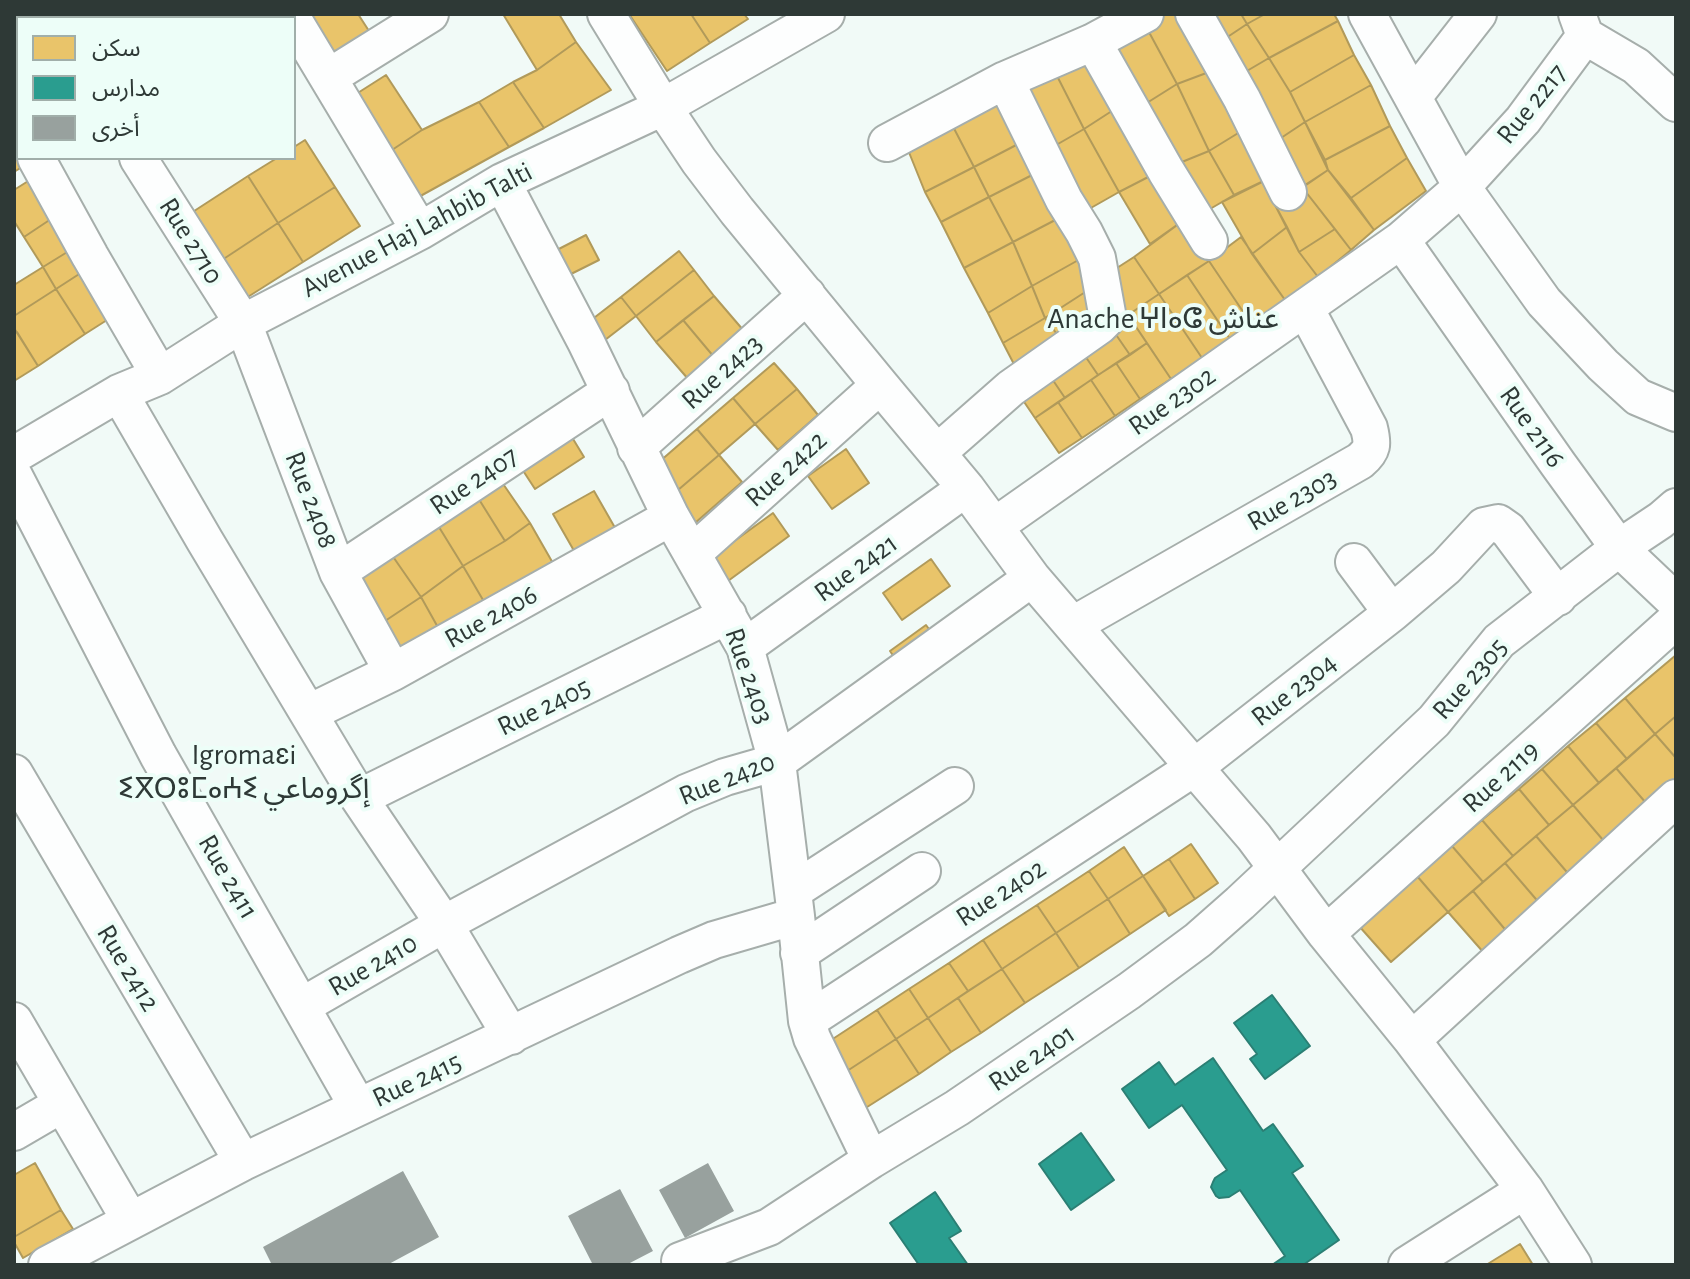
<!DOCTYPE html>
<meta charset="utf-8">
<style>
body{margin:0}
#map{position:relative;width:1690px;height:1279px;overflow:hidden;background:#f1faf7;font-family:"Alegreya Sans","Noto Sans Arabic",sans-serif}
canvas{display:block}
.frame{position:absolute;inset:0;border:16px solid #2e3936;pointer-events:none}
.legend{position:absolute;left:16px;top:16px;width:280px;height:144px;box-sizing:border-box;background:#edfef8;border:2px solid #a1afaa;margin:0;padding:10px 14px;list-style:none;font-size:24px;color:#2e3936}
.legend li{display:flex;align-items:center;gap:16px;height:40px}
.legend b{width:40px;border:2px solid #a1afaa}
</style>
<div id="map">
<canvas width="1690" height="1279"></canvas>
<div class="frame"></div>
<ul class="legend">
<li><b style="height:22px;background:#e9c46a"></b>سكن</li>
<li><b style="height:22px;background:#2a9d8f"></b>مدارس</li>
<li><b style="height:22px;background:#98a19e"></b>أخرى</li>
</ul>
</div>
<script>
const ctx = document.querySelector('canvas').getContext('2d');
ctx.lineJoin = 'round';
function fillPath(path, color) { ctx.fillStyle = color; ctx.fill(path, 'evenodd'); }
function stroke(path, color, width, dash) { ctx.strokeStyle = color; ctx.lineWidth = width; ctx.lineCap = dash ? 'butt' : 'round'; ctx.setLineDash(dash || []); ctx.stroke(path); }
function drawText(font, color, halo, rows, align = 'center') {
  ctx.font = font + ' "Alegreya Sans","Noto Sans Arabic","Noto Sans Tifinagh",sans-serif'; ctx.lineWidth = 8; ctx.setLineDash([]); ctx.textBaseline = 'middle'; ctx.strokeStyle = halo; ctx.fillStyle = color; for (const [text, x, y, turn = 0] of rows) {
    ctx.save(); ctx.translate(x, y); ctx.rotate((+turn || 0) * Math.PI / 180); ctx.textAlign = isNaN(turn) ? turn : align; if (halo) ctx.strokeText(text, 0, 0); ctx.fillText(text, 0, 0); ctx.restore();
  }
}
const homes = new Path2D(`
 M303,14H358L369,31L331,56Z
 M503,14H559L576,42L537,70Z
 M629,14H691L710,43L667,71Z
 M691,14H744L748,19L710,43Z
 M1156,14H1188L1217,69L1177,84L1143,21Z
 M1212,14H1241L1247,24L1223,40Z
 M1241,14H1265L1247,24Z
 M1265,14H1334L1338,21L1269,58L1247,24Z
 M1143,21L1177,84L1142,106L1106,40Z
 M1338,21L1354,55L1290,92L1269,58Z
 M1247,24L1269,58L1240,75L1223,40Z
 M576,42L611,90L544,128L513,82L537,70Z
 M1092,54L1118,107L1084,129L1053,68Z
 M1354,55L1371,85L1305,122L1290,92Z
 M1269,58L1290,92L1305,122L1269,146L1240,75Z
 M1053,68L1084,129L1044,152L1013,90Z
 M1217,69L1248,127L1209,151L1177,84Z
 M386,75L422,130L389,152L353,96Z
 M513,82L544,128L509,147L479,102Z
 M1177,84L1209,151L1172,166L1142,106Z
 M1371,85L1390,126L1325,160L1305,122Z
 M999,89L1022,142L974,167L947,115Z
 M479,102L509,147L415,199L389,152L422,130Z
 M1118,107L1156,173L1119,192L1084,129Z
 M947,115L974,167L925,192L904,140Z
 M1305,122L1328,170L1293,194L1269,146Z
 M1390,126L1407,158L1351,198L1328,170L1325,160Z
 M1248,127L1272,177L1234,195L1209,151Z
 M14,128L18,135V158H32L33,160L14,172Z
 M1084,129L1119,192L1082,213L1044,152Z
 M305,140L335,187L278,223L248,176L277,158H294V147Z
 M1022,142L1038,172L989,197L974,167Z
 M1209,151L1234,195L1198,216L1172,166Z
 M1407,158L1426,191L1374,230L1351,198Z
 M974,167L989,197L941,222L925,192Z
 M1328,170L1374,230L1351,250L1302,187Z
 M1038,172L1061,217L1013,242L989,197Z
 M1156,173L1184,220L1150,244L1119,192Z
 M248,176L278,223L219,262L188,215Z
 M1272,177L1283,198L1274,203L1287,227L1252,254L1222,202Z
 M33,178L57,215L24,237L14,221V190Z
 M335,187L360,226L303,262L278,223Z
 M1302,187L1335,229L1299,252L1274,203Z
 M989,197L1013,242L964,268L941,222Z
 M57,215L77,246L43,267L24,237Z
 M1061,217L1082,258L1032,286L1013,242Z
 M1184,220L1209,261L1159,294L1134,257Z
 M278,223L303,262L243,300L219,262Z
 M1287,227L1299,252L1318,277L1285,300L1252,254Z
 M1335,229L1351,250L1318,277L1299,252Z
 M586,235L599,260L563,278L551,253Z
 M1241,237L1285,300L1252,325L1209,261Z
 M1013,242L1032,286L988,313L964,268Z
 M77,246L90,267L56,289L43,267Z
 M679,251L694,270L636,316L621,297Z
 M1134,257L1159,294L1128,315L1103,277Z
 M1082,258L1093,287L1045,318L1032,286Z
 M1209,261L1252,325L1230,339L1187,275Z
 M43,267L56,289L14,316V285Z
 M90,267L118,313L85,334L56,289Z
 M694,270L714,296L656,342L636,316Z
 M1187,275L1230,339L1202,358L1159,294Z
 M1032,286L1045,318L1003,343L988,313Z
 M1093,287L1102,313L1062,341L1045,318Z
 M56,289L85,334L38,366L14,328V316Z
 M1159,294L1202,358L1171,379L1128,315Z
 M714,296L744,331L714,357L683,320Z
 M621,297L636,316L605,340L590,321Z
 M1128,315L1147,343L1130,355L1110,326Z
 M1045,318L1062,341L1017,370L1003,343Z
 M683,320L714,357L689,380L656,342Z
 M1110,326L1130,355L1098,375L1079,347Z
 M17,332L38,366L14,381V333Z
 M1147,343L1171,379L1140,399L1116,363Z
 M1079,347L1098,375L1065,398L1046,370Z
 M774,363L797,389L755,424L733,398Z
 M1116,363L1140,399L1115,416L1091,380Z
 M1046,370L1065,398L1035,418L1016,390Z
 M1091,380L1115,416L1082,438L1058,402Z
 M797,389L818,415L778,450L755,424Z
 M733,398L755,424L719,455L697,429Z
 M1058,402L1082,438L1059,453L1035,418Z
 M697,429L719,455L671,496L651,469Z
 M570,434L584,457L535,489L520,466Z
 M846,449L869,483L832,509L808,476Z
 M719,455L742,482L695,523L671,496Z
 M499,478L530,523L505,541L475,493Z
 M594,491L622,540L581,563L553,514Z
 M475,493L505,541L463,566L434,519Z
 M773,513L789,536L728,581L711,558Z
 M434,519L463,566L421,597L387,548Z
 M530,523L558,572L486,605L463,566L505,541Z
 M387,548L421,597L376,627L347,575Z
 M931,559L950,586L902,620L883,593Z
 M463,566L486,605L440,631L421,597Z
 M421,597L440,631L395,655L376,627Z
 M926,625L937,640L900,666L890,651Z
 M1676,655V716L1655,734L1625,698Z
 M1625,698L1655,734L1627,759L1596,723Z
 M1676,716V758L1655,734Z
 M1596,723L1627,759L1599,783L1568,746Z
 M1655,734L1676,758V789L1652,810L1616,768Z
 M1568,746L1599,783L1573,805L1542,769Z
 M1616,768L1652,810L1609,847L1573,805Z
 M1542,769L1573,805L1549,825L1519,789Z
 M1519,789L1549,825L1513,856L1482,820Z
 M1573,805L1609,847L1572,878L1536,836Z
 M1482,820L1513,856L1483,882L1452,846Z
 M1536,836L1572,878L1541,905L1505,863Z
 M1191,844L1218,883L1195,899L1169,859Z
 M1452,846L1483,882L1448,912L1417,876Z
 M1124,847L1143,876L1108,899L1089,871Z
 M1169,859L1195,899L1169,916L1143,876Z
 M1505,863L1541,905L1508,933L1473,891Z
 M1089,871L1108,899L1056,933L1037,905Z
 M1143,876L1166,910L1130,934L1108,899Z
 M1417,876L1448,912L1391,962L1359,926Z
 M1473,891L1508,933L1484,953L1448,912Z
 M1108,899L1130,934L1079,968L1056,933Z
 M1037,905L1056,933L1002,969L983,940Z
 M1056,933L1079,968L1025,1003L1002,969Z
 M983,940L1002,969L968,991L949,963Z
 M949,963L968,991L928,1018L909,989Z
 M1002,969L1025,1003L981,1033L958,998Z
 M909,989L928,1018L896,1039L877,1010Z
 M958,998L981,1033L951,1052L928,1018Z
 M877,1010L896,1039L841,1075L822,1046Z
 M928,1018L951,1052L919,1074L896,1039Z
 M896,1039L919,1074L864,1109L841,1075Z
 M35,1163L61,1210L14,1237V1175Z
 M61,1210L73,1229L23,1258L14,1242V1237Z
 M1520,1244L1533,1265H1486Z`);
fillPath(homes, '#e9c46a');
stroke(homes, '#b19a5a', 2);
const schools = new Path2D(`
 M1272,995L1310,1046L1265,1079L1250,1059L1257,1054L1234,1023Z
 M1213,1058L1263,1131L1273,1124L1303,1166L1292,1173L1339,1240L1303,1265H1272L1285,1256L1240,1190L1229,1197L1219,1198L1216,1196L1211,1187L1213,1182L1215,1178L1227,1170L1182,1105L1149,1128L1122,1089L1159,1062L1175,1085Z
 M1081,1133L1114,1180L1071,1210L1039,1164Z
 M935,1192L961,1231L949,1238L968,1265H919L890,1223Z`);
fillPath(schools, '#2a9d8f');
stroke(schools, '#2b7f74', 2);
fillPath(new Path2D(`
 M708,1163L734,1211L685,1238L659,1190Z
 M403,1171L439,1237L387,1265H272L263,1247Z
 M620,1189L653,1251L626,1265H593L568,1216Z`), '#98a19e');
const minor = new Path2D(`
 M58,14L59,18
 M606,14L663,107L699,161L737,211L880,385L966,488L1032,578L1254,837L1326,934L1412,1040L1525,1190L1573,1265
 M1194,14L1242,99L1288,192
 M1367,14L1462,187L1544,302L1603,365L1638,397L1676,413
 M154,18L161,14
 M294,21L420,231
 M1585,36L1636,66L1676,103
 M1093,42L1166,171L1209,241
 M329,77L430,14
 M1414,96L1478,14
 M14,118L18,126
 M887,143L1005,80L1093,42L1145,14
 M36,158L90,256L160,376
 M138,158L243,323L338,572L393,672
 M502,182L586,342L671,517L745,647L777,762L796,916L807,1021L812,1038L871,1160
 M1401,240L1558,464L1619,548L1676,602
 M119,393L205,541L359,798L444,924L511,1036
 M636,448L807,295
 M937,453L1011,388L1099,326L1106,319L1107,313L1097,258L1084,232L1064,200L1005,80
 M14,455L119,393L160,376L243,323L420,231L502,182L663,107L826,14
 M14,476L158,755L358,1107
 M995,526L1401,240L1462,187L1523,120L1585,36L1577,14
 M693,553L880,385
 M1354,562L1392,613
 M338,572L611,391
 M1073,625L1360,461C1373,450 1373,444 1369,428L1305,308
 M745,647L966,488
 M309,713L393,672L671,517
 M14,773L243,1162
 M359,798L728,615
 M793,891L955,786
 M1326,934L1676,620
 M799,953L922,871
 M302,1006L444,924L686,793L725,777L777,762L1032,578
 M14,1021L130,1220
 M807,1021L1195,767L1392,613L1446,567L1484,526L1498,523L1508,530L1558,597
 M1412,1040L1676,798
 M14,1132L62,1104
 M680,1261L769,1227L871,1160L957,1108L1129,991L1198,940L1240,903L1434,721L1499,641L1619,548L1661,520L1676,507
 M47,1265L243,1162L679,955L714,940L796,916
 M1407,1265L1525,1190`);
stroke(minor, '#a6aeab', 40);
stroke(minor, '#fdfefe', 36);
drawText('28px', '#2e3936', '#edfef8', [
 ["Rue 2217",1532,104,-51],
 ["Avenue Haj Lahbib Talti",417,230,-28],
 ["Rue 2710",191,241,58],
 ["Rue 2423",722,372,-42],
 ["Rue 2302",1172,401,-35],
 ["Rue 2116",1532,427,55],
 ["Rue 2422",786,469,-42],
 ["Rue 2407",474,481,-34],
 ["Rue 2408",311,500,69],
 ["Rue 2303",1292,500,-30],
 ["Rue 2421",856,568,-36],
 ["Rue 2406",491,617,-29],
 ["Rue 2403",749,676,71],
 ["Rue 2305",1470,679,-49],
 ["Rue 2304",1294,690,-38],
 ["Rue 2405",544,707,-26],
 ["Rue 2119",1501,777,-42],
 ["Rue 2420",727,779,-22],
 ["Rue 2411",228,877,60],
 ["Rue 2402",1001,893,-33],
 ["Rue 2410",373,965,-30],
 ["Rue 2412",128,968,59],
 ["Rue 2401",1032,1058,-34],
 ["Rue 2415",417,1080,-25]
]);
drawText('30px', '#2e3936', '#edfef8', [
 ["Anache ⵖⵏⴰⵛ عناش",1163,319],
 ["Igromaɛi",244,755],
 ["ⵉⴳⵔⵓⵎⴰⵄⵉ إگروماعي",244,789]
]);
</script>
